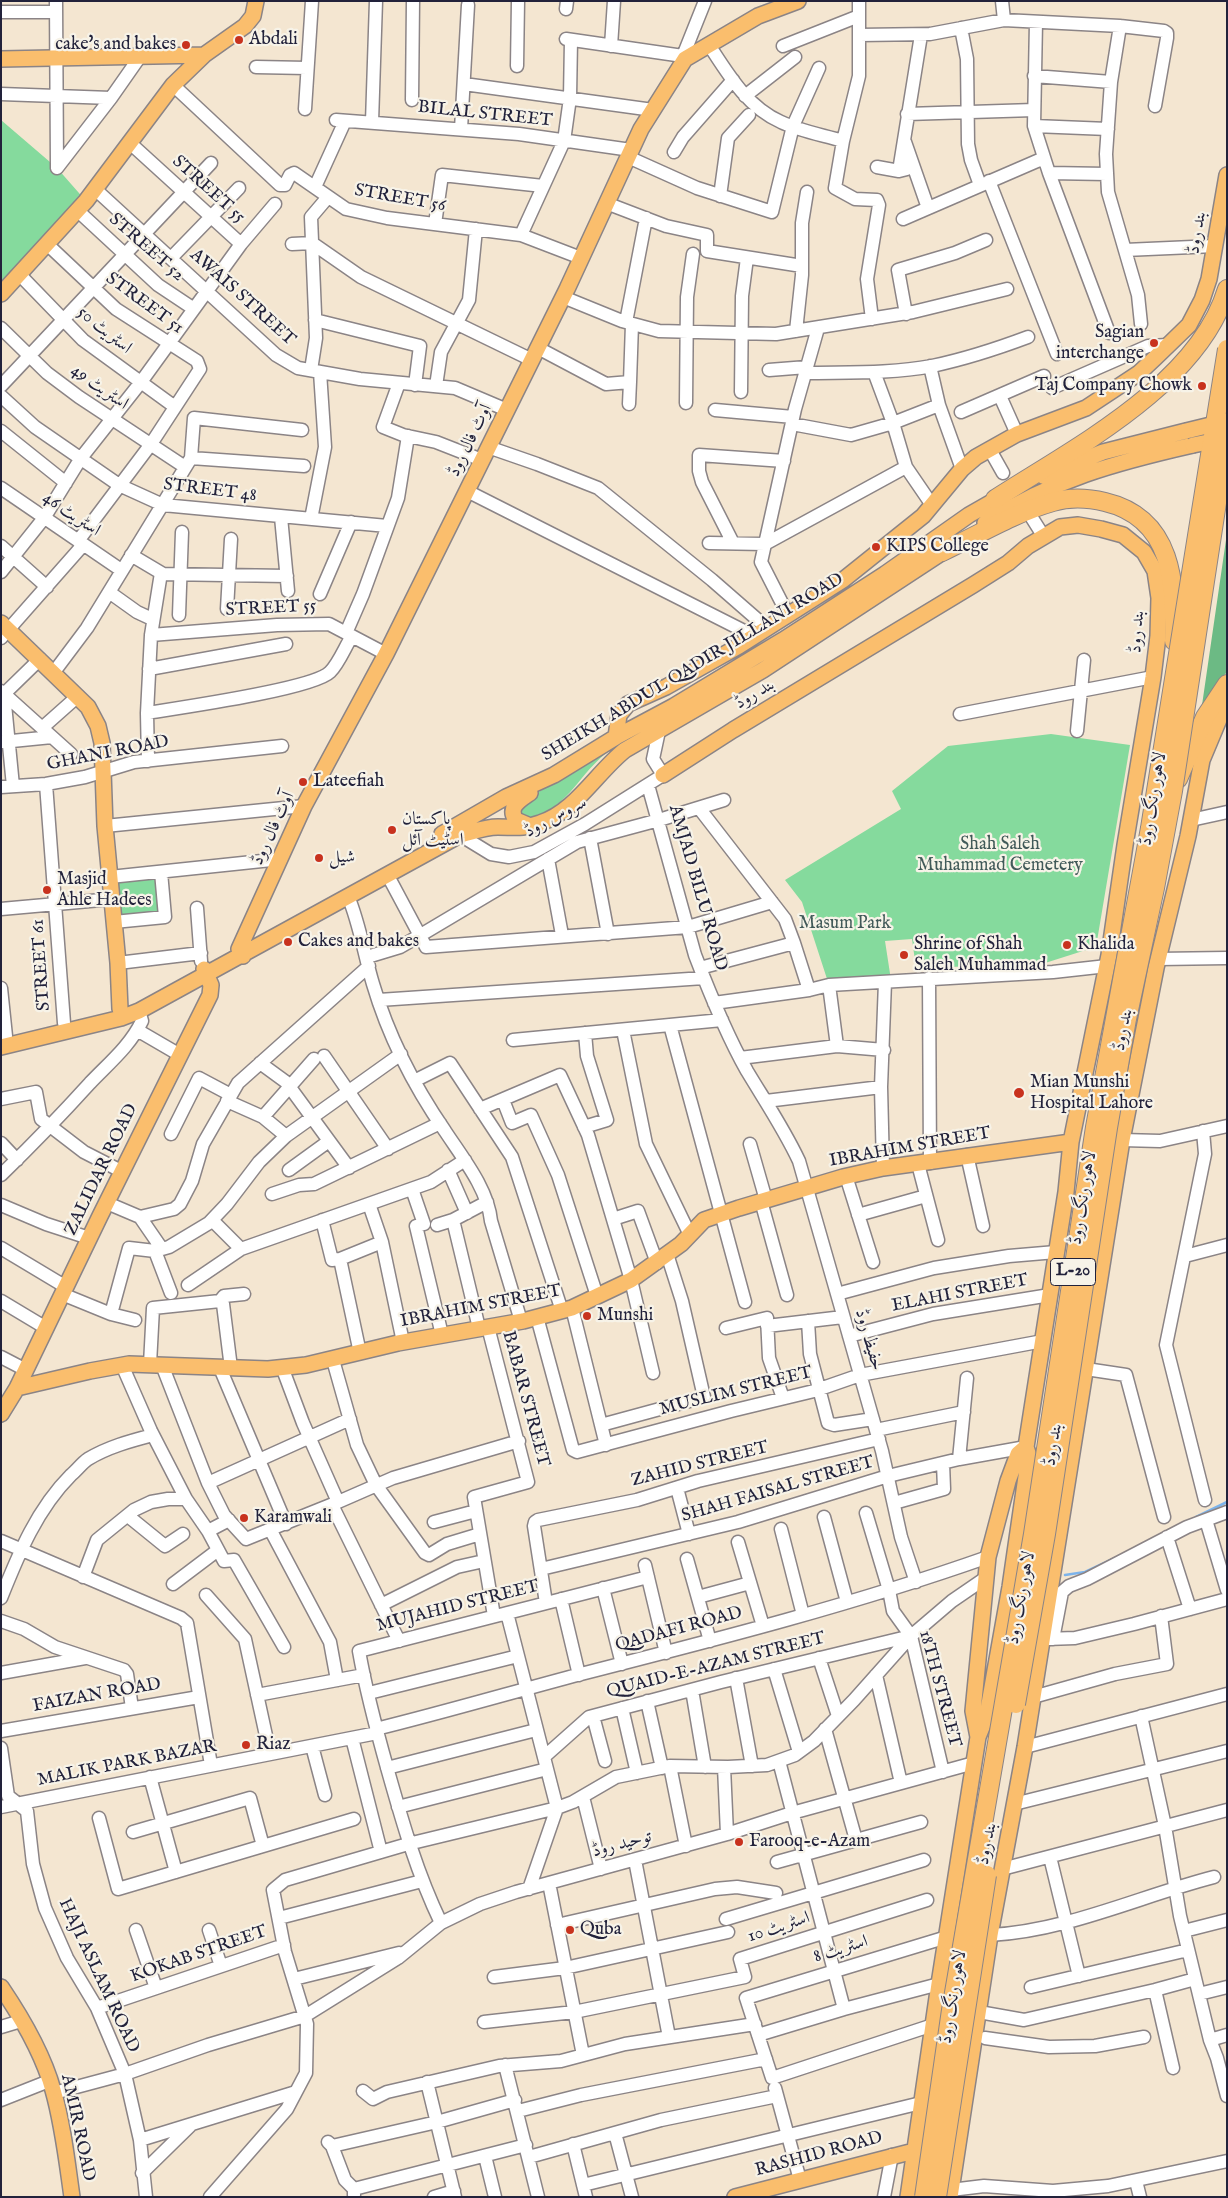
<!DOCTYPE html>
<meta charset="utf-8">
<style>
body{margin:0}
#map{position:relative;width:1228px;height:2198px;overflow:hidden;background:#f4e6d1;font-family:"IM FELL English",serif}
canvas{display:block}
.frame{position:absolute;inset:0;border:2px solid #22223b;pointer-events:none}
</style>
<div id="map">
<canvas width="1228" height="2198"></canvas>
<div class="frame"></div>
</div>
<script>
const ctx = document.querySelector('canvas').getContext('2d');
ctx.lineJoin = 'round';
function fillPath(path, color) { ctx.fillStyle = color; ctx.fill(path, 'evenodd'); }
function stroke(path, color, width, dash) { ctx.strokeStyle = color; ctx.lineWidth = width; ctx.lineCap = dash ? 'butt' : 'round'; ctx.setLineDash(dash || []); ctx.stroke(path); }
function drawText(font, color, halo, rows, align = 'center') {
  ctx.font = font + ' "IM FELL English",Amiri,serif'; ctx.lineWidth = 4.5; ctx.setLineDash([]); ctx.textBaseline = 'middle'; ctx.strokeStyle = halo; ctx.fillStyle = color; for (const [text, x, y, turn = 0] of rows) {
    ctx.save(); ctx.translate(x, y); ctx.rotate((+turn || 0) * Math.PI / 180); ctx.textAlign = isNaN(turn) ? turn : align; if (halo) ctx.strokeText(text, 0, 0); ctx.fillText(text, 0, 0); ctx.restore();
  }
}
fillPath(new Path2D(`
 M1,120L57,168L86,201L1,294Z
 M634,734C624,741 614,747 605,754C575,779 567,811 524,819L518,815L525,801L557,780Z
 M1051,734L1130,745L1097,941L1086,950L1042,964L916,968L912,939L885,941L891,980L829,985L802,902L785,880L901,809L892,791L948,746Z
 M161,872L165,917L114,922L110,877Z`), '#85da9d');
fillPath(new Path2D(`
 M1227,533V672L1215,686L1201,712Z`), '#6cba84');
stroke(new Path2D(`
 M1196,1517L1227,1502
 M1065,1575L1085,1572L1115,1558`), '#7cb3eb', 2.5);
const minor = new Path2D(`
 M56,1L57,168
 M859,1V76L843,141L835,188L855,199L877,200L879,205L867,279L872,319
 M1002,1L1004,20
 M566,9L567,1
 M1,12H56
 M1036,22L1034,126L1049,173L1109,333
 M1120,26L1111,82L1106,154L1108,192L1138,295L1141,324
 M961,28L967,59L968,144L971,160L980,185
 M859,35L930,34L1004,20L1120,26L1164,31L1167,33V38L1155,106
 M566,39L683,56L685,59
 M709,45C728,74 747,107 781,122C800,131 823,135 843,141
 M611,46L614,1
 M783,46L859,16
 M683,56L705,1
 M517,66L518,1
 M256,67L307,68
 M1034,76L1111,82
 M464,84L653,110
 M173,85L280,185H285L290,175L294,173L346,209L387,218L521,235L581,258
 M1,94L111,98
 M745,96L795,57
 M412,100L413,1
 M305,109L312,1
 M907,114L1034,110
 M336,120L519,134L631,150
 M372,122L376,1
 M1034,126L1108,129
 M461,129L468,5
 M905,142L928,208
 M674,152L683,137L733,80
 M628,157L697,188L772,212L793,126L819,68
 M877,167L899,171L907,169
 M57,168L111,98L139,58
 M899,171L921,35
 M1049,173L1107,174
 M989,181L1057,354
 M315,187L345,121
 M95,189L276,355L298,368L360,379L455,388L507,410
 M720,196L728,138L749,115
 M606,203L666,226L707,235V251L802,266
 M77,210L158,285L194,309
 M903,219L1044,158
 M435,224L442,175L543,186
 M521,235L564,141L570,98L571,40
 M47,244L116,309L197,361L200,369L151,444L78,541
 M241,244L275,204
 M292,244L312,243L361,277L532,360
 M1125,250L1215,246
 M171,258L239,188
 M19,274L83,340L175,407
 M563,297L622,321L659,331L776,334L913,312L1007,289
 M906,314L898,270L955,253L986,240
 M315,320L420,346L415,385
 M626,322L646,218
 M1,328L47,373L79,397L185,467
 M796,331L802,275V223L807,192
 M538,348L606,384L630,382L632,324
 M930,366L939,405L962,469
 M311,370L316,338L311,217L328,197
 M769,370L807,367
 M874,372L893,423L906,467L932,505
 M805,373C847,372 890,374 932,366C965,359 996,349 1028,337
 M399,383L383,427L403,435L436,442L482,460
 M1,386L211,163
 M436,386L441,352L469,300L476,229
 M1052,388L1148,346L1168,345
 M741,392L742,296L747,258
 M1,396L35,427L119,485L163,505L387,526
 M1000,396L1017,434
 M686,403L687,297L693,254
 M629,404L630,382
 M715,410L793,417
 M961,412L1044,376
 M792,424L851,435L893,423L939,405
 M1,431L66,483
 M488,447L537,464L598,488L712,580L767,628
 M990,450L1003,473
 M191,458L304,466
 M1,488L121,570
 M467,491L754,636
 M281,517L288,591
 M1032,518L1044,537
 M311,519L325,447L320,372
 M709,543L765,544L906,467
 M733,543L702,482L699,471V455L784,461
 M1,546L47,587
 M131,555L163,574L287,576
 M1,572L44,518L81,458L141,382L241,244L130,143
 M161,573L151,635L147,713C178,708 313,689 330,672C339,663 345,647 352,636
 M109,592L137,612L152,619
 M320,594L351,522
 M227,609L231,539
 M179,615L182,532
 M788,615L761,562L795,409L818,328
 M346,633L363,594L398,498L408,436
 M151,635L277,625L329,624L386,654
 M1,638L83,545
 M149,669L286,644
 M54,672L87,628L191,458L194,418L302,430
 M1,691L71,754
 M147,713L148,761
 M960,714L1153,677
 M42,728L78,696
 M1077,731L1084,660
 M2,742L52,737
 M46,784L64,1023
 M648,785L695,955C710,994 726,1034 747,1071C765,1101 784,1129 799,1161L882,1451L901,1537L916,1582
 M13,786L4,694L40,659
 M1,787L46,784L85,777L134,762L282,746
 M699,808L785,919L794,943L700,968
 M1191,820L1227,812
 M105,826L304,806
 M460,835L491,854L509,857L534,852L585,824L663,775L653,759L659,731
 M590,838L608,934
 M548,859L562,935
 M387,874L426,947L688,927L772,902
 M110,877L281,859
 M348,896C360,925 364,954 373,984C388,1035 414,1086 445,1131C462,1157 488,1189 491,1221L521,1321
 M197,908L201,961
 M1,909L112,899
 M114,922L165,917L161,872
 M794,943L809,990
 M367,957L400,947L419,936L577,842L659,820L724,800
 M1158,959L1227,958
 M118,963L201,953
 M929,978L930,1163
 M829,985L837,1046
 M1,988L6,1036
 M379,1000L704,978
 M714,1003L809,990L829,985L1053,972L1107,966
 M670,1025L745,1302
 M137,1030L180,1055
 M623,1030L646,1144L690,1235
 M513,1040L722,1020
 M324,1056L388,1149
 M740,1058L837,1046L884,1050
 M260,1063L286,1082L349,1168
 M414,1081L450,1063L512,1157L562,1311
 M1,1099L36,1092L41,1119L84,1152L123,1172
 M503,1100L512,1123L531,1115L558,1175L597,1296
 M227,1101L263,1117L286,1136
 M766,1101L881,1087
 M480,1109L560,1075L588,1135L631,1280L653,1373
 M263,1117L314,1059
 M584,1127L607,1120L587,1056L585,1033
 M1203,1131L1205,1154L1166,1345L1205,1500
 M171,1134L199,1078L231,1095
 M1122,1140L1160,1141L1227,1126
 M1,1143L17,1160
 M750,1144L766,1200
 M967,1155L983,1226
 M918,1164L938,1240
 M883,1168L881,1087L885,982
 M289,1170L329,1141
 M448,1170L467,1213
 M1,1175C32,1145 61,1115 90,1083C109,1063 130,1046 142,1021L139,1011
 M846,1176L873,1262
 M412,1189L424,1224L416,1226L442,1335
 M272,1194L299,1185L314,1184L440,1123
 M761,1201L787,1295
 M107,1203L140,1217L162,1249
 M369,1204L382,1242L403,1342
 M1,1205L46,1224L89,1238
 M858,1215L926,1196
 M140,1217L174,1209L180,1204L192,1181L203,1144L238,1083L369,966
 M613,1219L638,1211L657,1263
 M212,1220L241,1249
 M322,1220L332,1260L340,1259L360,1353
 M453,1220L479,1328
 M437,1225L453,1220L487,1202
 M1,1248L66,1287
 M155,1251L171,1293
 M1185,1256L1227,1245
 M340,1259L382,1242
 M188,1285L241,1249L431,1182L465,1160
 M62,1294L111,1314L129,1248L155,1251L169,1247L209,1223L227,1204L259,1162L286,1136L401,1054
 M837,1294L934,1268L1009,1256L1056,1252
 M1,1301L46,1328
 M220,1301L223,1304L231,1368
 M572,1308L606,1445
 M111,1314L135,1320
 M537,1317L573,1450L577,1452L731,1411L814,1391L860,1375L1043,1341
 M808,1321L810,1354L828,1423L834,1425L873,1419
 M767,1326L843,1317
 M488,1327L528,1482L474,1497L494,1616
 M726,1328L767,1318L769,1358L783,1398
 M849,1336L933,1314L1050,1295
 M1,1357L26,1370
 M333,1360L357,1445L376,1485L425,1553L429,1555L447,1544L480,1534
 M150,1364L153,1308L220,1301L224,1296L244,1294
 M122,1365L151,1431L186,1499L208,1531L229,1520
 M162,1365L208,1483L224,1515L246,1539L338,1502L393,1478L519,1441
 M282,1367L303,1423L338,1502
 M220,1368L286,1524
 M1086,1369L1126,1375L1164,1517
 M601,1425L704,1397L682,1301L667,1254
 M876,1430L964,1412
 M959,1459L967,1378
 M208,1483L350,1419
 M677,1488L689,1534
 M894,1503L944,1489L943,1463
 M332,1505L399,1641
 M866,1513L889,1590L893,1611L911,1636L943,1772
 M128,1516L165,1546L183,1534
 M824,1517L847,1602
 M1206,1520L1227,1590
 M434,1522L476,1511
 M781,1529L803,1615
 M208,1531L224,1561L234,1560L284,1647
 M271,1531L330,1642L337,1680
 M1167,1537L1190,1609
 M1,1541L181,1618L187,1623L211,1765
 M738,1542L763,1626
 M687,1559L710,1641
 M645,1565L666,1653
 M541,1569L738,1522L888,1476L959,1459L1026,1447
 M83,1577L97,1540L134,1510L151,1502L168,1499H186
 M173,1584L218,1550
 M603,1588L622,1664
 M206,1595L245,1639L270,1754
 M698,1597L750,1583
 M1,1598C19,1553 37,1509 71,1475C77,1470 82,1463 88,1459C108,1447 130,1441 153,1435
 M561,1599L579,1675
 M546,1603L534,1526L535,1522L538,1520L637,1500L698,1481L879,1439
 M381,1605L457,1567L484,1561
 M1,1621L24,1629L55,1647L124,1670L127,1674L132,1708
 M1046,1639L1075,1638L1134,1624L1227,1599
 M1053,1639L1062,1592L1069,1586L1087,1579L1187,1527L1227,1512
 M819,1658L838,1716
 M774,1669L799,1752
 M1,1673L85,1658
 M876,1675L901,1783
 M736,1678L752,1766
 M692,1690L705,1767
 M369,1693L518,1656
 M257,1695L364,1675
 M1033,1697L1115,1674L1167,1664L1161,1616
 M647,1701L662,1768
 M622,1708L637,1773
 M593,1716L605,1761
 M1141,1716L1165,1826L1180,1916L1210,2040L1217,2058L1227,2096
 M376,1729C445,1712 513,1692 581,1674C718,1639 855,1604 988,1557
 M825,1729L856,1840
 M1,1731L199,1697
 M352,1738L381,1852
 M312,1746L325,1795
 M1025,1747L1227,1694
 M1,1748L8,1796L27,1811L33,1864L45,1908L67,1958L97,2008L125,2074L140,2140L146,2197
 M544,1757L589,1717L721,1682L911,1636
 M779,1761L844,2009
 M670,1766L686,1846
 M724,1767L727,1834
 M387,1768L536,1730
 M150,1777L176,1872
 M583,1797L601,1869
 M1014,1804L1227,1751
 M1,1807L377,1733
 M398,1807L547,1769
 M99,1818L118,1889L354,1819
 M133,1832L250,1798L263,1846
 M1050,1857L1079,1976
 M635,1860L669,2037
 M777,1862L921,1822
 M1002,1869L1227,1810
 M549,1883L583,2055
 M529,1889L557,1808L573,1802L616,1777L670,1766L728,1767L767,1765L795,1755L814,1741L854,1700L911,1636L952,1601L987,1577
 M279,1918L422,1881
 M726,1919L924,1860
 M441,1923C417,1873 403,1824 388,1771C377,1732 366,1691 359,1651L648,1577
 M557,1925L715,1889L737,1887L776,1893
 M136,1930L156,1988
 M209,1930L221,1966
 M1184,1931L1227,1920
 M990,1935C1067,1931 1140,1896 1214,1877
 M494,1977L565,1968L728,1932
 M294,1979L399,1953
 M1031,1987L1188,1950
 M1155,1990L1173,2068
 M1199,1994L1227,1987
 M97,2008L284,1945
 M979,2012L1024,2020L1155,1990L1195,1979
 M484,2022L574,2012L745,1977L740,1959L927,1900
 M933,2025L772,2078L746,1998L947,1937
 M1,2027L21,2021
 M758,2035L844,2009L939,1984
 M985,2038L1049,2047L1095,2046L1144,2037
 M1210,2040L1227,2035
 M505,2065L538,2197
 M427,2082L455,2197
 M775,2088L800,2180
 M363,2091L373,2099L387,2092L499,2066L561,2061L625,2044L755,2024
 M54,2093L125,2074L208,2045L305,2016L398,1958L441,1923L480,1904L516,1892L727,1834L792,1813L974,1763
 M1,2100L49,2081
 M518,2111L581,2095L766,2059
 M615,2133L632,2197
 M140,2140L296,2092
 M328,2142L332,2146L345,2180L354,2189V2195
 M573,2144L586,2197
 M332,2146L437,2122L515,2100
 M485,2156L495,2197
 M529,2157L661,2120L777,2096
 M142,2173L190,2126
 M1136,2181L1140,2197
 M583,2185L921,2103
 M354,2189L526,2145
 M951,2190L984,2186L1053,2191L1108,2186L1227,2161
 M210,2197L287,2109L306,2073L307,2024L285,1952L273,1890L285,1880L408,1844L557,1808L507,1613
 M434,2197L454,2191
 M884,2197L892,2155`);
const major = new Path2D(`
 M1,59L204,55
 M1,294L86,201L173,85L204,55L245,26L253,16L256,1
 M1043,476L1103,452L1186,431
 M985,523C1051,480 1118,462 1193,445
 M1,623L88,707L98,726L102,743L105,826L118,963L120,1009
 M616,737L619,715L628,704L666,687L739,646L843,580L923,516L962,469L976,457L1017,434L1086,408L1139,373L1155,358L1189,325L1202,300L1209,279L1227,175
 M663,775L733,730L973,585L1008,563L1028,546L1060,527L1078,525L1101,529L1123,535L1144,552L1155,571L1159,598L1158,636L1153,677L1125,845L1109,955L1071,1142L1066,1192L1026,1447L1029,1456L1010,1587L987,1715L978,1737L939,1984L908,2197
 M530,826L516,820C507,807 520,800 530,793
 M442,834L506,797L554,775L616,737L674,706L783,640L885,574L969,515L1004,495
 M243,956L239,949L304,806L386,654L567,289L641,129L685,59L758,16L798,1
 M1,1047L121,1018L139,1011L460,835C472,832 485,827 498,827C515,827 523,829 540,823C575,812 597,772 625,750L763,670L952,546
 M17,1388L90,1371L129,1364L268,1369L306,1365L398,1343L523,1321L572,1308L631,1280L681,1244L704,1220L739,1208L843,1177L883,1168L1071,1142
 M1,1414L17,1388L100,1216L210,995L211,985L204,969
 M978,1737L973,1711L988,1557L1008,1481L1018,1454L1026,1447
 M1,1987C22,2018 43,2054 53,2090C63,2125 67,2162 72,2197
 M735,2197L914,2151
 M950,2197L990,1935L1025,1747L1122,1140L1156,968L1188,836L1202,760L1220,717L1227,707`);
const highway = new Path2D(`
 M995,499C1074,448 1198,385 1227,289
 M942,552C978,535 1014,513 1053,502C1070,497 1088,498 1105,502C1173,518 1176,584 1174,641
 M1178,779L1205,717L1227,684`);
stroke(minor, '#8b8486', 15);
stroke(major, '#8b8486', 18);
stroke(highway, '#8b8486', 20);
stroke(minor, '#fff', 12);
stroke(major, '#fabe6d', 15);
stroke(highway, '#fabe6d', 18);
const majorBridge = new Path2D(`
 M1186,431L1227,421
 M1193,445L1223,439`);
const highwayBridge = new Path2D(`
 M1016,1704L1046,1534L1108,1128L1127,1019L1155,888L1173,791L1227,437
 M924,2197L951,2010L1033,1534L1095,1127L1150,828L1227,349
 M937,2197L987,1875`);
stroke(majorBridge, '#8b8486', 18, []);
stroke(highwayBridge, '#8b8486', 20, []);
stroke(majorBridge, '#fabe6d', 15);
stroke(highwayBridge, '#fabe6d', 18);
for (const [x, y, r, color] of [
 [239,40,5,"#c8321e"],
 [186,45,5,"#c8321e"],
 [1154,343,5,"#c8321e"],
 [1202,386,5,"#c8321e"],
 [876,547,5,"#c8321e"],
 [303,782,5,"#c8321e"],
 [392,830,5,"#c8321e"],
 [319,858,5,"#c8321e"],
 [47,890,5,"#c8321e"],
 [288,942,5,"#c8321e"],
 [1067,945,5,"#c8321e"],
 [904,955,5,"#c8321e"],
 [1019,1093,6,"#c8321e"],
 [587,1316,5,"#c8321e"],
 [244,1518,5,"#c8321e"],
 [246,1745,5,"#c8321e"],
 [739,1842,5,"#c8321e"],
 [570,1930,5,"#c8321e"]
]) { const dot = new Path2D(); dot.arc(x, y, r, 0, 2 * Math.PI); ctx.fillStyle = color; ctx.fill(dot); stroke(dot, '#f7f3e8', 2); }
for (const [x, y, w] of [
 [1073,1272,45]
]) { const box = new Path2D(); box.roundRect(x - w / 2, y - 13.5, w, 27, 4); ctx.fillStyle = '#f7f3e8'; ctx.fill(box); stroke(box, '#22223b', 1); }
drawText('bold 16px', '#22223b', null, [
 ["L-20",1073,1272]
]);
drawText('18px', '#22223b', '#f7f3e8', [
 ["Abdali",249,40],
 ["cake's and bakes",176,45,"right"],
 ["Sagian",1144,333,"right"],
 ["interchange",1144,354,"right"],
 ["Taj Company Chowk",1192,386,"right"],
 ["KIPS College",886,547],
 ["Lateefiah",313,782],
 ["پاکستان",402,820],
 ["اسٹیٹ آئل",402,841],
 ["شیل",329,858],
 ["Masjid",57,880],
 ["Ahle Hadees",57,901],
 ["Cakes and bakes",298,942],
 ["Shrine of Shah",914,945],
 ["Saleh Muhammad",914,966],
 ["Khalida",1077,945],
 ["Mian Munshi",1030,1083],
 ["Hospital Lahore",1030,1104],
 ["Munshi",597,1316],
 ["Karamwali",254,1518],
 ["Riaz",256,1745],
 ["Farooq-e-Azam",749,1842],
 ["Quba",580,1930]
], 'left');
drawText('18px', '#22223b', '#f7f3e8', [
 ["BILAL STREET",485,115,6],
 ["STREET 55",208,190,42],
 ["STREET 56",400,199,10],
 ["بند روڈ",1198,233,-81],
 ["STREET 52",146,248,41],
 ["AWAIS STREET",242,298,42],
 ["STREET 51",144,304,36],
 ["اسٹریٹ 50",104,331,39],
 ["اسٹریٹ 49",99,388,35],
 ["آوٹ فال روڈ",471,441,-64],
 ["STREET 48",210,491,7],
 ["اسٹریٹ 46",71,515,34],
 ["STREET 55",271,609,-3],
 ["بند روڈ",1138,632,-86],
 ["SHEIKH ABDUL QADIR JILLANI ROAD",693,668,-31],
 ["بند روڈ",755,695,-31],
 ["GHANI ROAD",108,754,-11],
 ["لاہور رنگ روڈ",1154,799,-81],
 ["سروس روڈ",556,818,-28],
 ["آوٹ فال روڈ",274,829,-65],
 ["AMJAD BILU ROAD",697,888,74],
 ["STREET 61",42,965,-94],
 ["بند روڈ",1124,1030,-79],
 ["IBRAHIM STREET",910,1148,-10],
 ["ZALIDAR ROAD",102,1170,-64],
 ["لاہور رنگ روڈ",1084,1198,-81],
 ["ELAHI STREET",960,1294,-11],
 ["IBRAHIM STREET",481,1307,-11],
 ["حفیظ روڈ",868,1340,74],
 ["MUSLIM STREET",736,1392,-14],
 ["BABAR STREET",525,1399,75],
 ["بند روڈ",1054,1445,-81],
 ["ZAHID STREET",700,1465,-14],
 ["SHAH FAISAL STREET",778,1490,-16],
 ["لاہور رنگ روڈ",1022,1598,-80],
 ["MUJAHID STREET",458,1607,-14],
 ["QADAFI ROAD",679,1630,-15],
 ["QUAID-E-AZAM STREET",716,1666,-14],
 ["18TH STREET",939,1689,75],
 ["FAIZAN ROAD",97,1696,-10],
 ["MALIK PARK BAZAR",127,1764,-11],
 ["بند روڈ",988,1844,-79],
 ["توحید روڈ",622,1845,-15],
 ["اسٹریٹ 10",779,1928,-18],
 ["اسٹریٹ 8",841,1950,-17],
 ["KOKAB STREET",199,1955,-19],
 ["HAJI ASLAM ROAD",98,1976,65],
 ["لاہور رنگ روڈ",954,1997,-81],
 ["AMIR ROAD",77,2128,78],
 ["RASHID ROAD",819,2155,-15]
]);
drawText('18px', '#405958', '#f7f3e8', [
 ["Shah Saleh",1000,845],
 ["Muhammad Cemetery",1000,866],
 ["Masum Park",845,924]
]);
</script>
